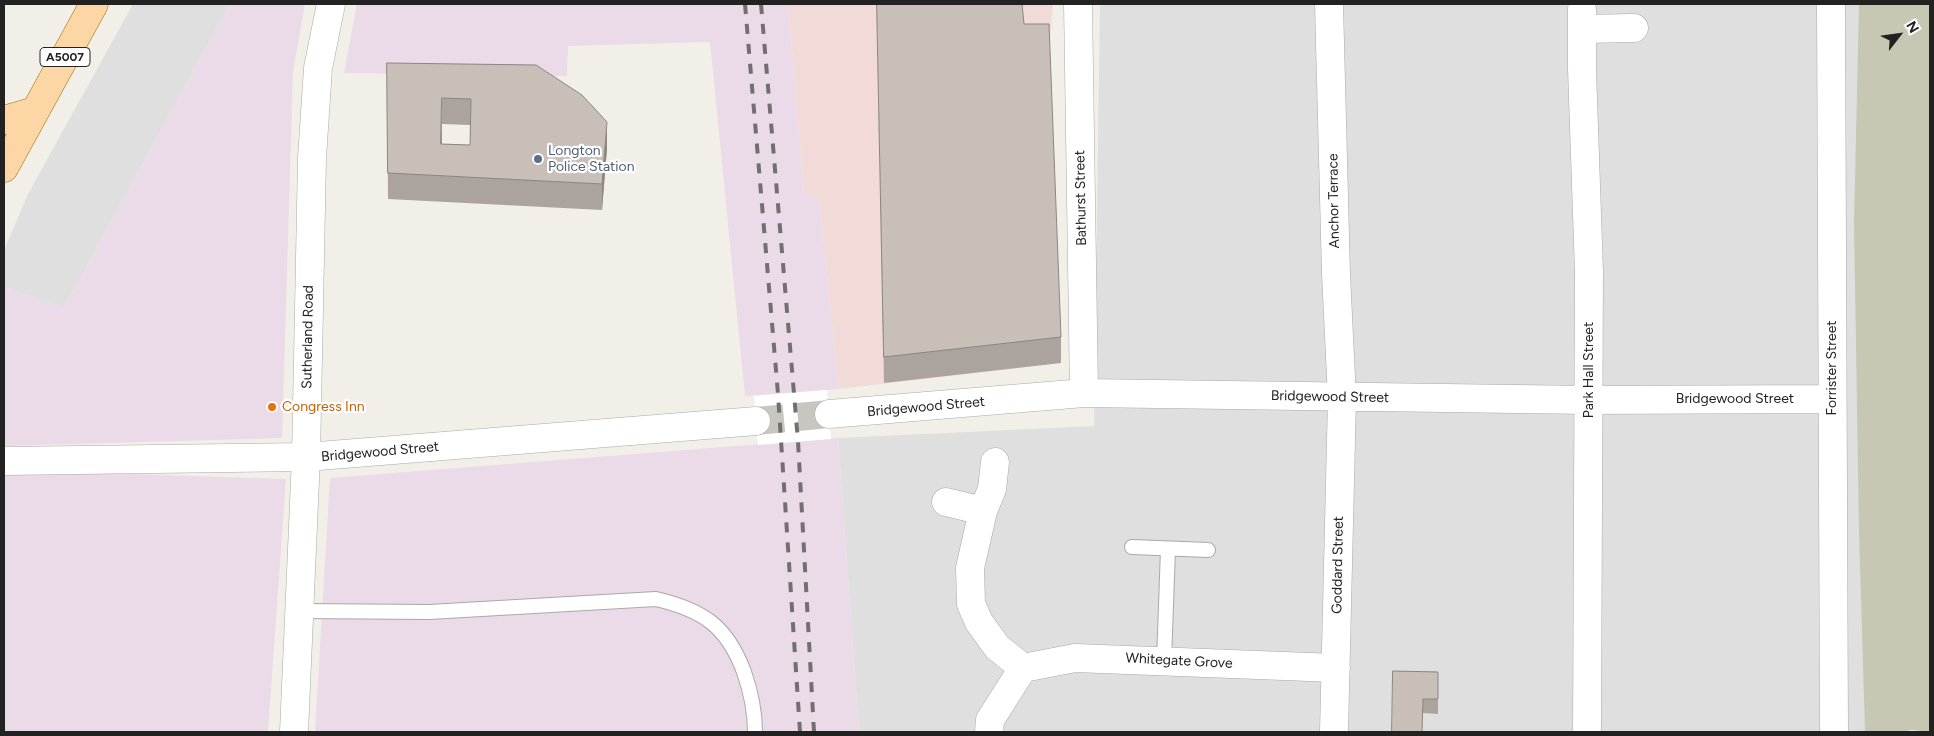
<!DOCTYPE html>
<style>
body{margin:0}
#map{position:relative;width:1934px;height:736px;overflow:hidden;background:#f2efe9;font-family:Figtree,sans-serif}
canvas{display:block}
.frame{position:absolute;inset:0;border:5px solid #222;pointer-events:none}
.north{position:absolute;left:1874px;top:10px;width:50px;height:50px;-webkit-text-stroke:4px #fff;paint-order:stroke;rotate:60deg;font-size:14px;font-weight:700;line-height:20px;text-align:center;color:#222}
.north::after{content:'';display:block;margin:auto;width:18px;height:22px;background:#222;clip-path:polygon(50% 0,100% 100%,50% 72%,0 100%)}
</style>
<div id="map">
<canvas width="1934" height="736"></canvas>
<div class="frame"></div>
<div class="north">N</div>
</div>
<script>
const ctx = document.querySelector('canvas').getContext('2d');
ctx.lineJoin = 'round';
function fillPath(path, color) { ctx.fillStyle = color; ctx.fill(path, 'evenodd'); }
function stroke(path, color, width, dash) { ctx.strokeStyle = color; ctx.lineWidth = width; ctx.lineCap = dash ? 'butt' : 'round'; ctx.setLineDash(dash || []); ctx.stroke(path); }
function drawText(font, color, halo, rows, align = 'center') {
  ctx.font = font + ' Figtree,sans-serif'; ctx.lineWidth = 4.5; ctx.setLineDash([]); ctx.textBaseline = 'middle'; ctx.strokeStyle = halo; ctx.fillStyle = color; for (const [text, x, y, turn = 0] of rows) {
    ctx.save(); ctx.translate(x, y); ctx.rotate((+turn || 0) * Math.PI / 180); ctx.textAlign = isNaN(turn) ? turn : align; if (halo) ctx.strokeText(text, 0, 0); ctx.fillText(text, 0, 0); ctx.restore();
  }
}
fillPath(new Path2D(`
 M133,4H230L64,308L4,287V250L28,194Z
 M1100,4H1860L1865,732H859L838,438L1094,426Z`), '#e0dfdf');
fillPath(new Path2D(`
 M788,4H1053L1049,50L1061,363L839,389L819,198L804,193Z`), '#f2dad9');
fillPath(new Path2D(`
 M230,4H305L293,71L282,438L4,446V287L64,308Z
 M357,4H788L804,193L819,198L839,389L745,396L710,42L568,46L567,76L344,73Z
 M838,438L859,732H315L330,478Z
 M4,470L286,479L268,732H4Z`), '#ebdbe8');
fillPath(new Path2D(`
 M1859,4H1930V732L1912,730L1900,732H1865L1859,532L1854,223Z`), '#c7c7b4');
fillPath(new Path2D(`
 M827,390L831,439L758,445L754,396Z`), '#fff');
stroke(new Path2D(`
 M756,421L829,414`), '#c8c6c1', 28, [28, 14]);
const service = new Path2D(`
 M1132,547L1208,550
 M299,611L429,612L656,599C703,610 727,626 744,672C751,692 755,711 755,732
 M1164,661L1168,549`);
const minor = new Path2D(`
 M1078,4L1084,393
 M1329,4L1336,274L1342,398L1334,732
 M1831,4L1834,732
 M1582,9V69L1589,272L1587,732
 M1582,29L1634,28
 M829,414L1084,393L1589,400L1832,399
 M4,461L306,457L756,421
 M995,462L992,489L983,511L970,568L971,604L979,622L997,647L1023,668
 M946,502L983,511
 M1023,668L1075,658L1336,668
 M989,732L990,720L1023,668`);
const tertiary = new Path2D(`
 M294,732L306,457L312,158L318,68L331,4`);
const primary = new Path2D(`
 M4,120L35,111
 M4,168L94,4`);
stroke(service, '#a9a9a9', 16);
stroke(minor, '#a9a9a9', 29);
stroke(tertiary, '#a9a9a9', 29);
stroke(primary, '#a06b00', 29);
stroke(service, '#fff', 14);
stroke(minor, '#fff', 28);
stroke(tertiary, '#fff', 28);
stroke(primary, '#fcd6a4', 28);
stroke(new Path2D(`
 M745,4L778,394L800,732
 M761,4L798,441L814,732`), '#707070', 4, [10, 10]);
fillPath(new Path2D(`
 M877,4L1024,24L1061,337V363L884,383Z
 M387,63L607,148L602,210L388,199ZM442,124L470,125V145L442,144Z
 M1393,671L1438,672V714L1423,713Z`), '#aba49e');
fillPath(new Path2D(`
 M442,98V124L441,170V144Z
 M607,122V148L602,210V184Z`), '#8b8681');
const building = new Path2D(`
 M877,4H1022L1024,24H1049L1061,337L884,357Z
 M387,63L536,65L582,95L607,122L602,184L388,173ZM442,98L471,99L470,145L441,144Z
 M1393,671L1438,672V699H1423L1422,732H1392Z`);
fillPath(building, '#c7bfb8');
stroke(building, '#8b8681', 1);
for (const [x, y, r, color] of [
 [538,159,5,"#5c6f8a"],
 [272,407,5,"#e8710a"]
]) { const dot = new Path2D(); dot.arc(x, y, r, 0, 2 * Math.PI); ctx.fillStyle = color; ctx.fill(dot); stroke(dot, '#fff', 2); }
for (const [x, y, w] of [
 [65,57,50]
]) { const box = new Path2D(); box.roundRect(x - w / 2, y - 9.5, w, 19, 4); ctx.fillStyle = '#fff'; ctx.fill(box); stroke(box, '#222', 1); }
drawText('bold 12px', '#222', null, [
 ["A5007",65,57]
]);
drawText('14px', '#4e5e75', '#fff', [
 ["Longton",548,151],
 ["Police Station",548,167]
], 'left');
drawText('14px', '#222', '#fff', [
 ["Bathurst Street",1081,198,-91],
 ["Anchor Terrace",1334,201,-91],
 ["Sutherland Road",308,337,-89],
 ["Forrister Street",1832,368,-90],
 ["Park Hall Street",1589,370,-90],
 ["Bridgewood Street",1330,397,1],
 ["Bridgewood Street",1735,399],
 ["Bridgewood Street",926,407,-5],
 ["Bridgewood Street",380,452,-5],
 ["Goddard Street",1338,565,-89],
 ["Whitegate Grove",1179,661,3]
]);
drawText('14px', '#c56008', '#fff', [
 ["Congress Inn",282,407]
], 'left');
</script>
